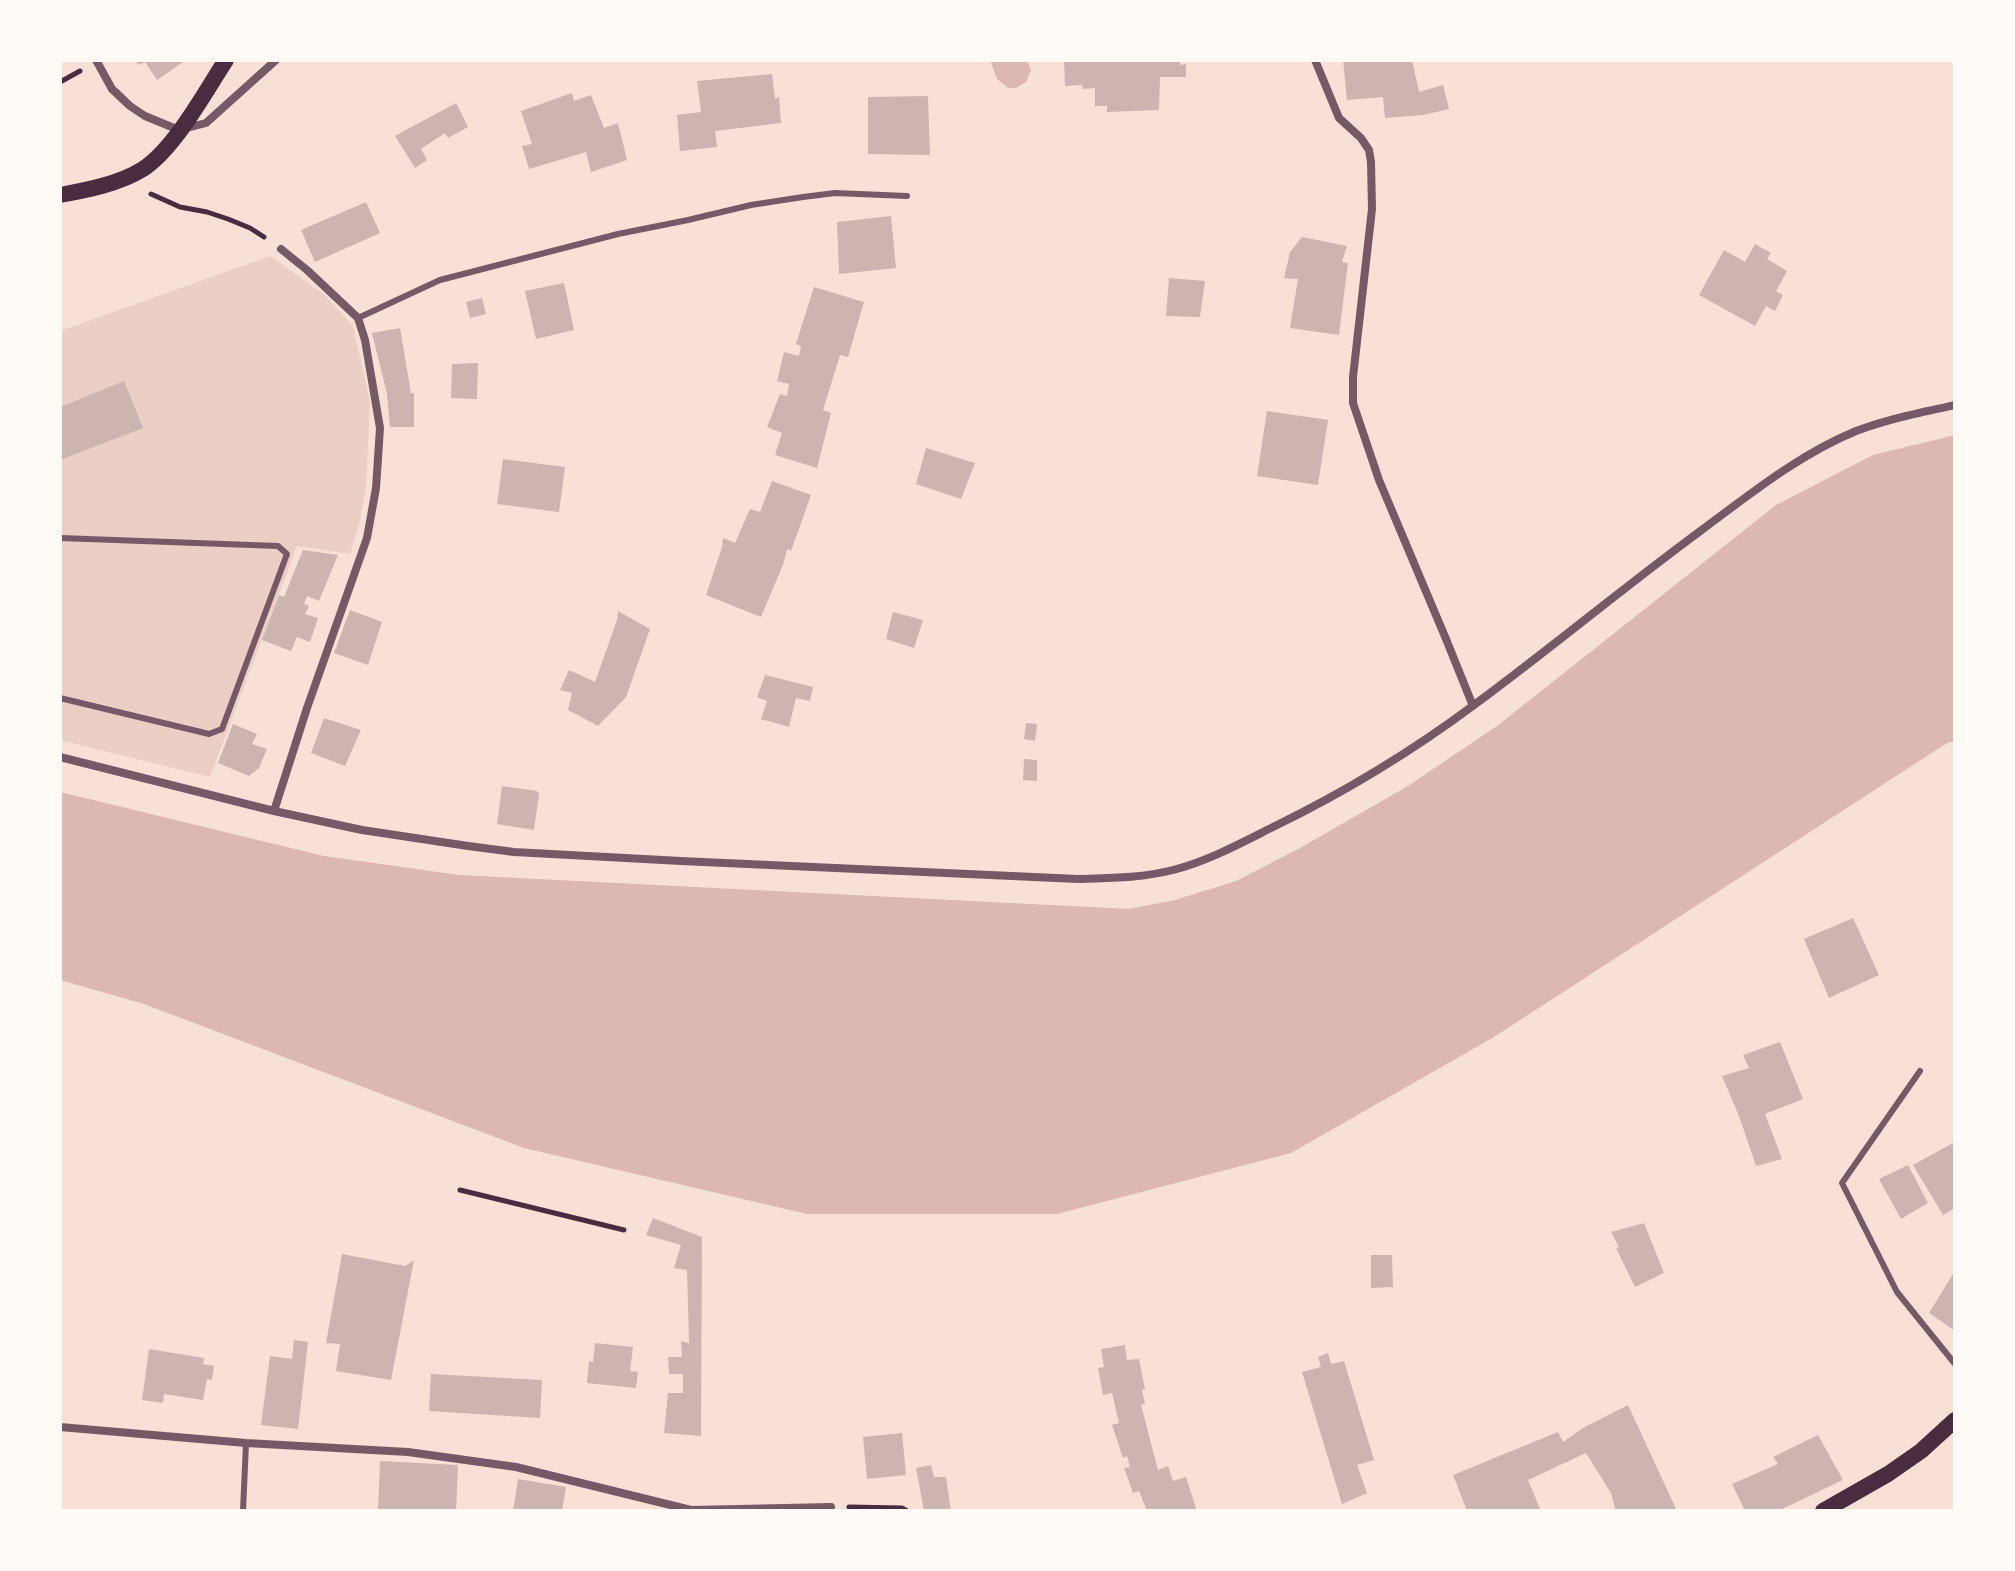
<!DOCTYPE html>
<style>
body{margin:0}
#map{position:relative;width:2015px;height:1571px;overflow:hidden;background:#f7e1d7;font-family:"DM Sans",sans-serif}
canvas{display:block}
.frame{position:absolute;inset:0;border:62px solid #fffaf5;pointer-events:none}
</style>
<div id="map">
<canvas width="2015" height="1571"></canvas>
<div class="frame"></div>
</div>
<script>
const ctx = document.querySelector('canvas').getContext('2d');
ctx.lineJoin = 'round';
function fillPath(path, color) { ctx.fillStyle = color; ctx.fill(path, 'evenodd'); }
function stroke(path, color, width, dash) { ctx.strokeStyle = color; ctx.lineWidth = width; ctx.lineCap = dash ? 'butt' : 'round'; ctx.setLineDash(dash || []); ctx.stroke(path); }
fillPath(new Path2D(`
 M270,256L324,294L353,326L370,401L366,488L360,521L350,554L297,546L210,777L60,740V331Z`), '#ebcfc5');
fillPath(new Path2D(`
 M990,60H1027L1031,70L1026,82L1016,88H1008L997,79Z
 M1955,435V741L1947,743L1494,1037L1291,1153L1057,1214H807L524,1148L144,1004L60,980V792L324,856L459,875L1129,909L1175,900L1236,881L1300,848L1408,786L1497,726L1776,505L1873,455Z`), '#dcb8b0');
fillPath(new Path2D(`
 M135,60H186L157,80L145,62L138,65Z
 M1064,60H1180V65L1186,64V77H1160L1159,110L1107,112V106H1095V88L1083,89L1082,85L1065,86Z
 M1343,60H1412L1419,92L1443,85L1449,109L1423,115L1385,118L1383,97L1347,100Z
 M772,74L775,99L779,97L781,123L715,131L717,147L680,151L677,115L701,112L697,81Z
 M572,93L574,101L591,95L604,128L618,123L627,160L591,172L586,152L529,169L522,146L532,144L521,111Z
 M928,96L930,155L868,154V97Z
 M456,103L468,127L448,138L445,133L421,149L427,160L415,168L395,136Z
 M366,202L380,233L315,262L301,230Z
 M891,216L896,268L839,274L837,222Z
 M1302,237L1347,246L1342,262L1348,263L1339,335L1290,328L1298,279L1284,278L1290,252Z
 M1755,244L1771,253L1767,259L1787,271L1776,291L1783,295L1775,311L1766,306L1755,326L1699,295L1724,250L1745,262Z
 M1169,278L1205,281L1200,317L1166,316Z
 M564,283L574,330L536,339L525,291Z
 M814,287L864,302L848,357L840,355L823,410L831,413L817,468L775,455L782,433L767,427L780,394L787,396L789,384L777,381L784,352L799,356L801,346L796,344Z
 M482,298L486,314L470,318L466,302Z
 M400,328L411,393H414V427H390L387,394L372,333Z
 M478,363L477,399L451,398L452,364Z
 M124,381L143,428L60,460V407Z
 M1267,411L1328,420L1318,485L1257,476Z
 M926,448L975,463L961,499L916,484Z
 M503,459L565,467L559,512L497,504Z
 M772,481L811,495L791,551L787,549L784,562L761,617L706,595L722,547L723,538L735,543L750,509L760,512Z
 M303,550L338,555L319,601L307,596L304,604L309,606L305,614L318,618L310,642L297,637L291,651L262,640L279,595L284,597Z
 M350,610L382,622L368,665L334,653Z
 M618,611L650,629L626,697L598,726L568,710L572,693L560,690L569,670L595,682L617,620Z
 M893,612L923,620L914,648L886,639Z
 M765,675L813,687L810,701L796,698L789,727L761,719L767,701L757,697Z
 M324,718L361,730L345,766L311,753Z
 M1026,723L1037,724L1035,741L1024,739Z
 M233,724L257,734L252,744L267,749L259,768L249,776L218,763Z
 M1024,759L1037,760V781L1023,780Z
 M502,786L537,791L539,794L534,830L497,824Z
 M1853,918L1879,975L1829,998L1804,939Z
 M1780,1042L1803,1099L1765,1114L1782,1159L1756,1166L1739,1116L1722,1076L1749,1068L1743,1055Z
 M1955,1142V1208L1943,1215L1913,1165Z
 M1908,1165L1928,1203L1901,1219L1879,1179Z
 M653,1218L702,1237L701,1436L664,1433L668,1393H683V1374H669L668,1357H682L681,1341L689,1343L687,1270L674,1268L681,1245L646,1235Z
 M1644,1223L1664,1273L1635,1287L1616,1248L1619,1247L1611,1232Z
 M342,1254L405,1266L414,1260L391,1380L336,1371L340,1344L326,1343Z
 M1371,1255H1392L1393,1287L1371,1288Z
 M1953,1274L1955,1276V1331L1929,1313Z
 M294,1340L308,1342L298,1429L261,1425L270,1356L292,1359Z
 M595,1343L633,1347L630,1371L638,1372L636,1388L587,1383L589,1361L593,1362Z
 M1125,1345L1127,1360L1139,1359L1145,1389L1142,1390L1145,1404L1141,1405L1158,1470L1168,1466L1173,1481L1186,1477L1197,1511H1147L1139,1491L1133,1493L1124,1468L1130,1467L1127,1456L1123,1458L1112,1425L1119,1423L1112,1393L1103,1395L1098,1368L1104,1367L1101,1349Z
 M149,1349L204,1358L203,1364L214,1366L212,1380L207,1379L203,1400L164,1394L163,1403L142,1400Z
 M1328,1353L1331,1364L1344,1361L1374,1460L1357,1465L1367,1493L1342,1504L1302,1372L1321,1367L1318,1357Z
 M431,1374L542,1380L540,1418L429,1411Z
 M1628,1405L1677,1511H1616L1611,1493L1586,1453L1528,1480L1541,1511H1467L1453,1475L1558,1432L1563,1442L1583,1428Z
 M902,1433L906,1475L867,1479L863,1437Z
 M1818,1435L1843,1480L1778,1511H1745L1732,1484L1778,1464L1773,1457Z
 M380,1461L458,1465L456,1511H378Z
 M931,1465L934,1477H946L951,1511H924L916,1468Z
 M518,1479L566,1487L562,1511H513Z`), '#ccb4b1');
stroke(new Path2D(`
 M60,82L80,71
 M151,194L180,207L207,212L228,219L250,228L264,237
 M460,1190L624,1230
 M849,1507L902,1508L907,1511`), '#4a2c40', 5);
stroke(new Path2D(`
 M358,318L440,280L618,234L688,220L751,205L803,197L835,193L907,196
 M60,538L278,546L287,554L222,729L209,734L60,698
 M1920,1071L1842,1183L1897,1292L1955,1364
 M243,1511L246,1443`), '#755966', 6);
stroke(new Path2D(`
 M96,60L112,89L130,106L145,116L179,130L206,123L276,60
 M1315,60L1339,118L1361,138L1369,150L1371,162L1372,209L1353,377V403L1379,480L1446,639L1473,706
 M60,757L274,811L362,830L468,846L514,852L681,861L1078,879C1110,878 1142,878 1173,870C1208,861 1241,843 1273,827C1343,793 1411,752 1474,705C1550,649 1623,588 1699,532C1749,495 1798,455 1856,431C1888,419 1922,412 1955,405
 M274,811L307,708L367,538L376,488L380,428L365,340L358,318L307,270L281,249
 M60,1427L246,1443L408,1452L516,1467L691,1510L831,1507`), '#755966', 8);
stroke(new Path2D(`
 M60,195C87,190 119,184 143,169C175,148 205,92 226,60
 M1823,1511L1888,1474L1921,1451L1955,1420`), '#4a2c40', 16);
</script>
